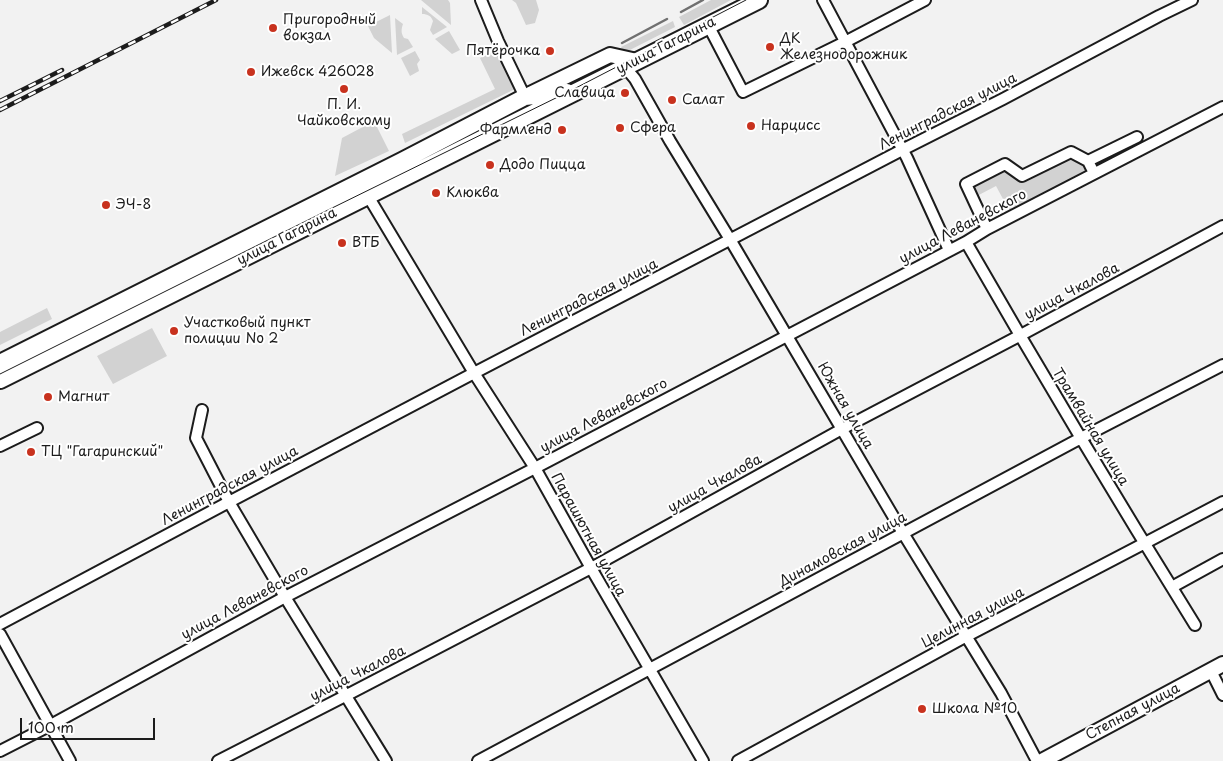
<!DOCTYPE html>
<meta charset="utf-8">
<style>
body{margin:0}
#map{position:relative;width:1223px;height:761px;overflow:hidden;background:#f2f2f2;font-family:"Playpen Sans",sans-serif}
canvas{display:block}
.scale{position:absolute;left:20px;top:718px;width:135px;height:22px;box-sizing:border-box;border:2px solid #1c1c1c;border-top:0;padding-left:6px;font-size:15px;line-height:18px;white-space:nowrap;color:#1c1c1c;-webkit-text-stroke:4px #fff;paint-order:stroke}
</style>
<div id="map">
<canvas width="1223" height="761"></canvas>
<div class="scale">100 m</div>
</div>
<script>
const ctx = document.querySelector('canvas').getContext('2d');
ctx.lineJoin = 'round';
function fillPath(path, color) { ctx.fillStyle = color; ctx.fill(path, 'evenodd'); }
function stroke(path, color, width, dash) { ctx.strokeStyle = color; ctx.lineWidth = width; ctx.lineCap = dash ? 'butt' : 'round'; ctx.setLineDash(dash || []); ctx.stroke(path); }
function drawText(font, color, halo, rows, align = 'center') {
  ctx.font = font + ' "Playpen Sans",sans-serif'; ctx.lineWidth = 4; ctx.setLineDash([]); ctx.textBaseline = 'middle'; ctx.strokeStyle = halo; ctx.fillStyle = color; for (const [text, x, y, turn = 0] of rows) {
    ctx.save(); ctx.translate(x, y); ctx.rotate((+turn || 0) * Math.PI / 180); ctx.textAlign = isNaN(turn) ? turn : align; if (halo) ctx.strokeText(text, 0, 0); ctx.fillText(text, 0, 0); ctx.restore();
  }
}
fillPath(new Path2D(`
 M421,0H448L450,3L451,25Z
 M512,0H536L539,10L535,23L526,25L516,3Z
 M711,0H731L684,25L679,17Z
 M422,7L447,27L433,35L430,30L433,21C431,16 428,14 422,14Z
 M390,15L392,53L374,38L368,26Z
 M395,18L403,24C401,30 401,33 404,38L408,39L413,47L397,55Z
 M673,21L675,27L624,53L621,47Z
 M449,31L460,50L452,54L435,39Z
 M496,50L515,89L405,143L402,134L495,89L480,58Z
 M415,51L420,60L417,64L419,71L410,76L401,58Z
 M374,121L389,151L335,176L342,138Z
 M1071,155L1080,161L1085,170L1065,182L1009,210L996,186L973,198L969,187L1006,167L1030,178Z
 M47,308L52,319L0,345V332Z
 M152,328L167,356L113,384L97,356Z`), '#d2d2d2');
stroke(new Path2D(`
 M681,12L703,0
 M622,43L667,19`), '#707070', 2.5);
const street = new Path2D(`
 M481,0L498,41L525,97
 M823,0L907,158L949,250
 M708,25L743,92L845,42L925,0
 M625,67L635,79L670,141L731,241L903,533L1001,693L1037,761
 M1088,161L1137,137
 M368,196L474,373L535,468L591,568L703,761
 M987,229L966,184L1005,164L1022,176L1071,152L1088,161L1094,173
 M966,242C1040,371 1116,498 1195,625
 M202,410L196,438L229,502L285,597L386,761
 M0,446L37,428
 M1172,587L1223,559
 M0,624L229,502L474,373L902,150L1003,99L1159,16L1192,0
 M0,634L70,761
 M1211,671L1223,695
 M0,751L51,725L285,597L535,468L966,242L987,229L1223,107
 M218,761L345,696L591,568L842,429L1019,336L1223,226
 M478,761L1081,438L1223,365
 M738,761L961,639L1145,543L1223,502`);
const secondary = new Path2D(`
 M530,94L610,55L637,61
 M1042,761L1223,664`);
const primary = new Path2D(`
 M0,363L402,161L525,97L567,92
 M0,380L759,0`);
stroke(street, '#1c1c1c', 14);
stroke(secondary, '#1c1c1c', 18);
stroke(primary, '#1c1c1c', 20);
stroke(street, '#fff', 10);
stroke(secondary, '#fff', 14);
stroke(primary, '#fff', 16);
stroke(new Path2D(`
 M0,374L326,211L568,92L746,0`), '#1c1c1c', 1);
const rail = new Path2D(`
 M0,101L62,70
 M0,110L216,0`);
stroke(rail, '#1c1c1c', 4.5);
stroke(rail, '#fff', 2.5, [8]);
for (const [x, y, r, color] of [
 [273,28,5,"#c8321e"],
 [770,47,5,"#c8321e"],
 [550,51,5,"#c8321e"],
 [251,72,5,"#c8321e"],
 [344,89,5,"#c8321e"],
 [625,93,5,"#c8321e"],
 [672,100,5,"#c8321e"],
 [751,126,5,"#c8321e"],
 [620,128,5,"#c8321e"],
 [562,130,5,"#c8321e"],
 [490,165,5,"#c8321e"],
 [436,193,5,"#c8321e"],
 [106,205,5,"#c8321e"],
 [342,243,5,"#c8321e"],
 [174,331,5,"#c8321e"],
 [48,397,5,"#c8321e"],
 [31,452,5,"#c8321e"],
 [922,709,5,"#c8321e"]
]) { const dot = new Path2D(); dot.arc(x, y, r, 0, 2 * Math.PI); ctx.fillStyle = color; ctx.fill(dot); stroke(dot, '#fff', 2); }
drawText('14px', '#1c1c1c', '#fff', [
 ["Пригородный",283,20],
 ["вокзал",283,36],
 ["ДК",780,39],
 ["Железнодорожник",780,55],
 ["Пятёрочка",540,51,"right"],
 ["Ижевск 426028",261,72],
 ["Славица",615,93,"right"],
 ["Салат",682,100],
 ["П. И.",344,105,"center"],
 ["Чайковскому",344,121,"center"],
 ["Нарцисс",761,126],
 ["Сфера",630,128],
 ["Фармленд",552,130,"right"],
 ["Додо Пицца",500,165],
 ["Клюква",446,193],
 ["ЭЧ-8",116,205],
 ["ВТБ",352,243],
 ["Участковый пункт",184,323],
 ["полиции No 2",184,339],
 ["Магнит",58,397],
 ["ТЦ \"Гагаринский\"",41,452],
 ["Школа №10",932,709]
], 'left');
drawText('14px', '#1c1c1c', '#fff', [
 ["улица Гагарина",666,46,-27],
 ["Ленинградская улица",948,112,-27],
 ["улица Леваневского",963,227,-28],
 ["улица Гагарина",287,237,-27],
 ["улица Чкалова",1072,292,-28],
 ["Ленинградская улица",589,298,-27],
 ["Южная улица",845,406,60],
 ["улица Леваневского",604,416,-28],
 ["Трамвайная улица",1090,427,59],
 ["улица Чкалова",715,484,-29],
 ["Ленинградская улица",230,486,-28],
 ["Парашютная улица",588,535,61],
 ["Динамовская улица",843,550,-28],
 ["улица Леваневского",245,603,-28],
 ["Целинная улица",973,618,-28],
 ["улица Чкалова",358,674,-27],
 ["Степная улица",1133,712,-28]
]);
</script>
